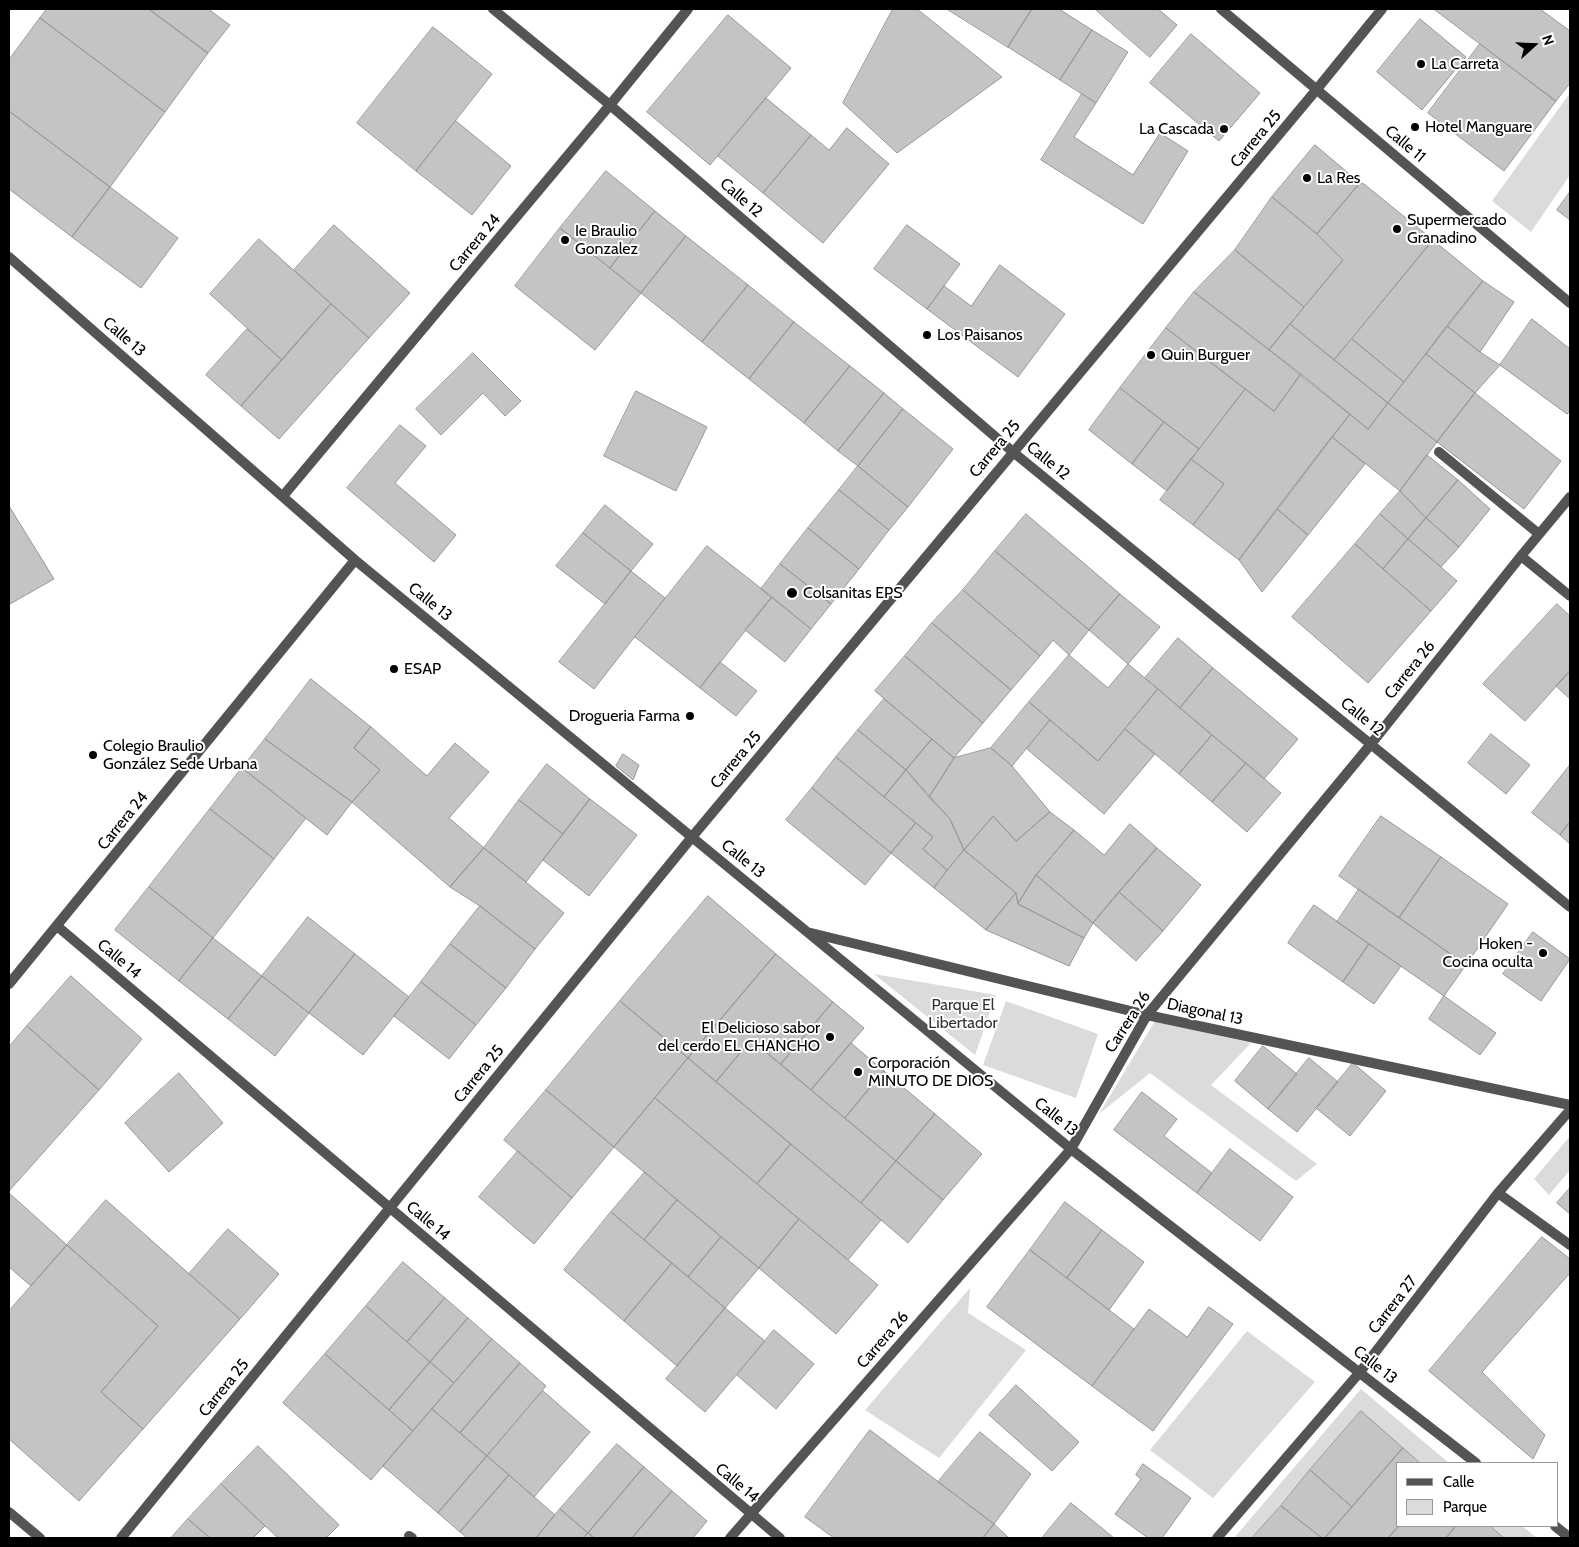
<!DOCTYPE html>
<meta charset="utf-8">
<style>
body{margin:0}
#map{position:relative;width:1579px;height:1547px;overflow:hidden;background:#fff;font-family:Cabin,sans-serif}
canvas{display:block}
.frame{position:absolute;inset:0;border:10px solid #000;pointer-events:none}
.legend{position:absolute;left:1396px;top:1462px;width:162px;height:65px;box-sizing:border-box;background:#fff;border:1px solid #999;margin:0;padding:6px 9px;list-style:none;font-size:15px;color:#000}
.legend li{display:flex;align-items:center;gap:10px;height:25px}
.legend b{width:25px;border:1px solid #999}
.north{position:absolute;left:1509px;top:20px;width:50px;height:50px;-webkit-text-stroke:4px #fff;paint-order:stroke;rotate:70deg;font-size:14px;font-weight:700;line-height:20px;text-align:center;color:#000}
.north::after{content:'';display:block;margin:auto;width:18px;height:22px;background:#000;clip-path:polygon(50% 0,100% 100%,50% 72%,0 100%)}
</style>
<div id="map">
<canvas width="1579" height="1547"></canvas>
<div class="frame"></div>
<ul class="legend">
<li><b style="height:6px;background:#545454"></b>Calle</li>
<li><b style="height:14px;background:#dbdbdb"></b>Parque</li>
</ul>
<div class="north">N</div>
</div>
<script>
const ctx = document.querySelector('canvas').getContext('2d');
ctx.lineJoin = 'round';
function fillPath(path, color) { ctx.fillStyle = color; ctx.fill(path, 'evenodd'); }
function stroke(path, color, width, dash) { ctx.strokeStyle = color; ctx.lineWidth = width; ctx.lineCap = dash ? 'butt' : 'round'; ctx.setLineDash(dash || []); ctx.stroke(path); }
function drawText(font, color, halo, rows, align = 'center') {
  ctx.font = font + ' Cabin,sans-serif'; ctx.lineWidth = 4; ctx.setLineDash([]); ctx.textBaseline = 'middle'; ctx.strokeStyle = halo; ctx.fillStyle = color; for (const [text, x, y, turn = 0] of rows) {
    ctx.save(); ctx.translate(x, y); ctx.rotate((+turn || 0) * Math.PI / 180); ctx.textAlign = isNaN(turn) ? turn : align; if (halo) ctx.strokeText(text, 0, 0); ctx.fillText(text, 0, 0); ctx.restore();
  }
}
fillPath(new Path2D(`
 M1570,93V175L1531,232L1492,201Z
 M874,974L996,995L975,1055Z
 M1006,1001L1098,1034L1076,1098L983,1065Z
 M1155,1021L1251,1043L1211,1085L1317,1164L1296,1181L1150,1073L1099,1114Z
 M1570,1136V1170L1549,1195L1534,1179Z
 M970,1288L968,1313L1026,1350L939,1458L865,1410Z
 M1247,1331L1315,1382L1213,1498L1150,1450Z
 M1361,1389L1449,1463H1420L1361,1411L1253,1538H1234Z
 M1490,1526H1522L1537,1538H1504Z`), '#dbdbdb');
const building = new Path2D(`
 M47,9H149L208,53L165,112L40,18Z
 M149,9H208L230,25L208,53Z
 M893,9H917L1002,77L897,153L843,103Z
 M947,9H1032L1008,47Z
 M1032,9H1059L1092,30L1060,80L1008,47Z
 M1095,9H1158L1177,25L1150,57Z
 M1434,9H1540L1570,31V83L1556,101Z
 M728,15L791,68L710,165L647,112Z
 M40,18L165,112L110,187L9,111V60Z
 M1420,19L1466,57L1422,110L1377,72Z
 M433,27L492,74L416,171L357,123Z
 M1092,30L1128,52L1096,103L1060,80Z
 M1191,34L1260,93L1219,141L1150,83Z
 M1480,44L1556,101L1504,171L1428,113Z
 M1082,94L1096,103L1074,137L1133,175L1160,133L1188,151L1143,224L1041,160Z
 M766,98L811,135L763,193L718,156Z
 M9,111L110,187L72,237L9,189Z
 M456,121L511,166L472,215L416,171Z
 M847,128L889,164L823,243L763,193L811,135L829,150Z
 M1315,145L1360,183L1317,234L1272,197Z
 M606,171L655,211L610,268L560,228Z
 M1360,183L1364,184L1433,240L1334,360L1290,324L1343,260L1317,234Z
 M110,187L178,238L141,288L72,237Z
 M1570,192V220L1557,210Z
 M1272,197L1317,234L1343,260L1304,307L1235,250Z
 M655,211L686,236L641,293L610,268Z
 M334,225L410,293L369,338L294,270Z
 M907,225L960,264L927,309L874,269Z
 M560,228L641,293L595,350L515,286Z
 M686,236L748,285L702,342L641,293Z
 M259,239L331,304L282,360L210,294Z
 M1433,240L1483,281L1404,382L1352,339Z
 M1235,250L1304,307L1269,350L1194,292Z
 M1000,265L1065,314L1018,377L927,309L944,286L971,306Z
 M1483,281L1514,302L1480,352L1447,326Z
 M748,285L794,322L749,379L702,342Z
 M1194,292L1301,374L1274,411L1166,328Z
 M331,304L369,338L279,439L241,406Z
 M1532,319L1570,349V411L1567,414L1500,365Z
 M794,322L850,366L804,423L749,379Z
 M1290,324L1388,403L1368,429L1269,350Z
 M1447,326L1480,352L1500,365L1475,393L1426,354Z
 M1166,328L1245,389L1199,449L1120,388Z
 M247,329L282,360L241,406L206,375Z
 M1352,339L1404,382L1388,403L1334,360Z
 M473,353L521,401L505,416L483,393L441,435L416,409Z
 M1426,354L1475,393L1437,442L1388,403Z
 M850,366L884,393L838,451L804,423Z
 M1301,374L1350,414L1239,560L1193,525L1224,484L1191,459L1245,389L1274,411Z
 M1120,388L1164,422L1132,464L1089,430Z
 M636,391L707,427L676,491L604,456Z
 M884,393L903,409L858,466L838,451Z
 M1475,393L1561,461L1524,509L1437,442Z
 M1388,403L1437,442L1400,491L1332,437L1350,414L1368,429Z
 M903,409L953,449L908,507L858,466Z
 M1164,422L1199,449L1167,491L1132,464Z
 M400,425L426,446L395,483L456,535L434,562L347,488Z
 M1332,437L1365,464L1308,535L1277,509Z
 M1427,455L1458,480L1426,518L1400,491Z
 M1191,459L1224,484L1193,525L1160,500Z
 M858,466L908,507L889,530L839,490Z
 M1458,480L1490,509L1459,547L1426,518Z
 M839,490L889,530L859,569L808,528Z
 M1400,491L1426,518L1408,539L1380,514Z
 M605,505L653,544L631,571L583,533Z
 M9,506L54,579L10,604L9,602Z
 M1277,509L1308,535L1262,592L1239,560Z
 M1026,514L1120,594L1089,630L995,551Z
 M1380,514L1408,539L1383,569L1355,544Z
 M1426,518L1459,547L1441,567L1408,539Z
 M808,528L859,569L831,604L780,564Z
 M583,533L631,571L605,604L556,566Z
 M1408,539L1457,581L1431,611L1383,569Z
 M1355,544L1431,611L1368,683L1292,617Z
 M707,546L772,597L700,688L635,637Z
 M995,551L1089,630L1069,655L1053,640L1040,656L963,590Z
 M780,564L831,604L811,629L761,589Z
 M631,571L665,598L594,689L559,662Z
 M963,590L1040,656L1011,690L932,623Z
 M1120,594L1160,627L1128,664L1089,630Z
 M772,597L811,629L785,662L745,630Z
 M1557,604L1570,616V671L1525,721L1483,684Z
 M932,623L1011,690L983,723L905,656Z
 M1178,638L1213,668L1180,708L1145,678Z
 M1069,655L1108,688L1128,664L1158,689L1098,761L1029,702Z
 M905,656L983,723L954,758L875,691Z
 M720,662L757,691L736,716L700,688Z
 M1213,668L1298,739L1264,779L1180,708Z
 M1570,671V699L1556,686Z
 M311,679L371,727L354,748L380,770L352,802L265,739Z
 M1158,689L1212,735L1179,774L1125,729Z
 M884,699L932,739L906,770L858,730Z
 M1029,702L1050,720L1012,766L991,748Z
 M1050,720L1098,761L1125,729L1155,754L1104,814L1027,749Z
 M371,727L427,776L455,743L489,772L449,818L484,848L450,887L352,802L380,770L354,748Z
 M858,730L906,770L884,797L836,757Z
 M1491,734L1530,765L1506,794L1468,763Z
 M1212,735L1246,763L1212,802L1179,774Z
 M265,739L352,802L327,835L242,768Z
 M932,739L954,758L929,797L906,770Z
 M991,748L1012,766L1050,812L1016,841L993,816L964,850L950,819L929,797L954,758Z
 M623,754L639,765L633,780L616,766Z
 M836,757L916,823L891,853L812,788Z
 M1246,763L1281,793L1247,832L1212,802Z
 M547,764L590,799L563,834L519,800Z
 M1570,765V822L1560,835L1532,813Z
 M242,768L306,818L274,859L210,809Z
 M906,770L950,819L964,850L947,870L923,849L933,837L884,797Z
 M812,788L891,853L865,885L786,820Z
 M590,799L637,835L589,896L543,860Z
 M519,800L563,834L526,882L484,848Z
 M210,809L274,859L213,938L149,887Z
 M1050,812L1074,830L1036,875L1018,904L1016,893L964,850L993,816L1016,841Z
 M1381,816L1441,857L1399,918L1339,876Z
 M1570,822V844L1560,835Z
 M916,823L933,837L923,849L947,870L934,888L891,853Z
 M1130,824L1157,848L1093,923L1036,875L1074,830L1104,855Z
 M484,848L564,913L535,949L480,906L450,887Z
 M1157,848L1201,885L1163,931L1119,892Z
 M964,850L1016,893L986,930L934,888Z
 M1441,857L1508,904L1466,965L1399,918Z
 M1036,875L1093,923L1084,938L1018,904Z
 M149,887L213,938L179,981L115,930Z
 M1359,889L1466,965L1444,996L1337,922Z
 M1119,892L1163,931L1136,961L1093,923Z
 M1016,893L1018,904L1084,938L1069,966L986,930Z
 M708,896L776,954L688,1058L620,1001Z
 M1314,905L1369,944L1343,982L1288,943Z
 M480,906L535,949L506,988L450,944Z
 M308,917L355,954L309,1013L262,976Z
 M1533,932L1570,959L1541,1001L1503,974Z
 M213,938L262,976L228,1019L179,981Z
 M450,944L506,988L476,1025L421,982Z
 M1369,944L1401,966L1374,1004L1343,982Z
 M355,954L409,997L363,1055L309,1013Z
 M776,954L833,1002L781,1064L751,1040L716,1082L688,1058Z
 M71,976L142,1039L99,1090L27,1026Z
 M262,976L309,1013L275,1056L228,1019Z
 M421,982L476,1025L449,1059L394,1016Z
 M1444,996L1496,1033L1480,1055L1429,1019Z
 M620,1001L688,1058L614,1147L546,1090Z
 M833,1002L864,1028L811,1090L781,1064Z
 M27,1026L99,1090L9,1191V1047Z
 M751,1040L896,1161L861,1203L716,1082Z
 M851,1043L884,1071L845,1118L811,1090Z
 M1263,1046L1297,1074L1268,1109L1235,1081Z
 M688,1058L791,1144L757,1184L655,1098Z
 M1309,1058L1338,1082L1297,1132L1268,1109Z
 M1353,1063L1386,1091L1350,1136L1316,1108Z
 M884,1071L935,1114L896,1161L845,1118Z
 M179,1073L223,1123L169,1172L125,1123Z
 M546,1090L614,1147L572,1198L504,1140Z
 M1142,1092L1177,1119L1164,1136L1212,1173L1197,1193L1114,1130Z
 M655,1098L799,1219L759,1268L614,1147Z
 M935,1114L982,1154L943,1200L896,1161Z
 M791,1144L881,1220L848,1260L757,1184Z
 M1230,1149L1293,1197L1260,1241L1197,1193Z
 M518,1151L572,1198L534,1244L479,1197Z
 M896,1161L943,1200L908,1243L861,1203Z
 M645,1172L677,1200L644,1240L611,1212Z
 M1570,1188V1214L1557,1203Z
 M9,1193L67,1245L31,1286L9,1267Z
 M106,1200L240,1319L143,1429L101,1392L158,1326L67,1245Z
 M677,1200L721,1237L688,1277L644,1240Z
 M1065,1202L1102,1230L1067,1278L1030,1250Z
 M611,1212L672,1263L624,1321L564,1270Z
 M799,1219L878,1285L836,1334L759,1268Z
 M228,1229L279,1274L240,1319L189,1274Z
 M1102,1230L1144,1262L1109,1310L1067,1278Z
 M721,1237L759,1268L725,1308L688,1277Z
 M1542,1237L1570,1259V1273L1482,1372L1545,1435L1533,1459L1429,1371Z
 M67,1245L158,1326L101,1392L143,1429L79,1501L9,1439V1311Z
 M1030,1250L1134,1329L1092,1386L987,1307Z
 M403,1262L445,1298L407,1342L366,1306Z
 M672,1263L725,1308L677,1366L624,1321Z
 M445,1298L468,1318L430,1362L407,1342Z
 M366,1306L430,1362L389,1410L325,1354Z
 M1209,1307L1233,1324L1153,1431L1092,1386L1149,1309L1187,1337Z
 M725,1308L765,1341L705,1412L666,1379Z
 M468,1318L492,1339L454,1383L430,1362Z
 M774,1330L814,1364L776,1409L737,1375Z
 M492,1339L520,1363L460,1433L432,1409Z
 M325,1354L413,1431L371,1480L283,1403Z
 M430,1362L454,1383L413,1431L389,1410Z
 M520,1363L546,1386L487,1456L460,1433Z
 M1016,1385L1079,1442L1052,1471L989,1415Z
 M543,1391L590,1432L534,1497L487,1456Z
 M432,1409L487,1456L438,1513L383,1466Z
 M1361,1411L1403,1448L1352,1507L1310,1470Z
 M870,1430L994,1524L983,1538H834L805,1517Z
 M980,1432L1031,1474L994,1524L938,1482Z
 M617,1444L644,1467L588,1533L560,1509Z
 M258,1446L339,1525L326,1538H278L221,1484Z
 M1403,1448L1420,1463H1398L1399,1526L1388,1538H1325Z
 M487,1456L509,1475L460,1532L438,1513Z
 M1143,1464L1191,1498L1162,1538H1148L1115,1514L1141,1479L1136,1475Z
 M644,1467L672,1491L632,1538H594L588,1533Z
 M1310,1470L1352,1507L1325,1538H1322L1281,1506Z
 M509,1475L555,1515L536,1538H467L460,1532Z
 M221,1484L265,1526L253,1538H210L188,1519Z
 M672,1491L707,1521L693,1538H632Z
 M1071,1503L1114,1538H1042Z
 M1281,1506L1322,1538H1252Z
 M560,1509L588,1533L583,1538H536Z
 M188,1519L210,1538H171Z
 M994,1524L1009,1538H983Z
 M1399,1526H1456L1446,1538H1388Z
 M1456,1526H1490L1504,1538H1446Z
 M588,1533L594,1538H583Z`);
fillPath(building, '#c4c4c4');
stroke(building, '#989898', 1);
stroke(new Path2D(`
 M493,9L610,105L1013,452L1570,907
 M1221,9L1570,303
 M9,257L355,560L1071,1149L1476,1463
 M1439,452L1539,534
 M283,496L610,105L688,9
 M1521,556L1570,596
 M57,926L780,1538
 M811,933L1147,1015L1570,1105
 M9,984L355,560
 M1498,1193L1570,1245
 M9,1512L40,1538
 M1555,1526L1570,1538
 M409,1536L412,1538
 M121,1538L692,837L1317,89L1382,9
 M730,1538L1071,1149L1147,1015L1371,744L1521,556L1570,497
 M1217,1538L1360,1372L1498,1193L1570,1110`), '#545454', 10);
for (const [x, y, r, color] of [
 [1421,64,5,"#000"],
 [1415,127,5,"#000"],
 [1224,129,5,"#000"],
 [1307,178,5,"#000"],
 [1397,229,5,"#000"],
 [565,240,5,"#000"],
 [927,335,5,"#000"],
 [1151,355,5,"#000"],
 [792,593,6,"#000"],
 [394,669,5,"#000"],
 [690,716,5,"#000"],
 [93,755,5,"#000"],
 [1543,953,5,"#000"],
 [830,1037,5,"#000"],
 [858,1072,5,"#000"]
]) { const dot = new Path2D(); dot.arc(x, y, r, 0, 2 * Math.PI); ctx.fillStyle = color; ctx.fill(dot); stroke(dot, '#fff', 2); }
drawText('16px', '#000', '#fff', [
 ["La Carreta",1431,64],
 ["Hotel Manguare",1425,127],
 ["La Cascada",1214,129,"right"],
 ["La Res",1317,178],
 ["Supermercado",1407,220],
 ["Granadino",1407,238],
 ["Ie Braulio",575,231],
 ["Gonzalez",575,249],
 ["Los Paisanos",937,335],
 ["Quin Burguer",1161,355],
 ["Colsanitas EPS",803,593],
 ["ESAP",404,669],
 ["Drogueria Farma",680,716,"right"],
 ["Colegio Braulio",103,746],
 ["González Sede Urbana",103,764],
 ["Hoken -",1533,944,"right"],
 ["Cocina oculta",1533,962,"right"],
 ["El Delicioso sabor",820,1028,"right"],
 ["del cerdo EL CHANCHO",820,1046,"right"],
 ["Corporación",868,1063],
 ["MINUTO DE DIOS",868,1081]
], 'left');
drawText('16px', '#000', '#fff', [
 ["Carrera 25",1256,139,-50],
 ["Calle 11",1405,144,40],
 ["Calle 12",741,198,41],
 ["Carrera 24",475,243,-50],
 ["Calle 13",124,337,41],
 ["Carrera 25",995,449,-50],
 ["Calle 12",1048,461,39],
 ["Calle 13",430,602,39],
 ["Carrera 26",1410,670,-51],
 ["Calle 12",1362,717,39],
 ["Carrera 25",736,760,-50],
 ["Carrera 24",123,821,-51],
 ["Calle 13",743,859,39],
 ["Calle 14",119,959,40],
 ["Diagonal 13",1205,1012,12],
 ["Carrera 26",1128,1022,-57],
 ["Carrera 25",479,1074,-51],
 ["Calle 13",1056,1117,39],
 ["Calle 14",428,1221,40],
 ["Carrera 27",1393,1305,-52],
 ["Carrera 26",883,1340,-49],
 ["Calle 13",1375,1365,38],
 ["Carrera 25",224,1388,-51],
 ["Calle 14",737,1483,40]
]);
drawText('16px', '#323232', '#fff', [
 ["Parque El",963,1005],
 ["Libertador",963,1023]
]);
</script>
